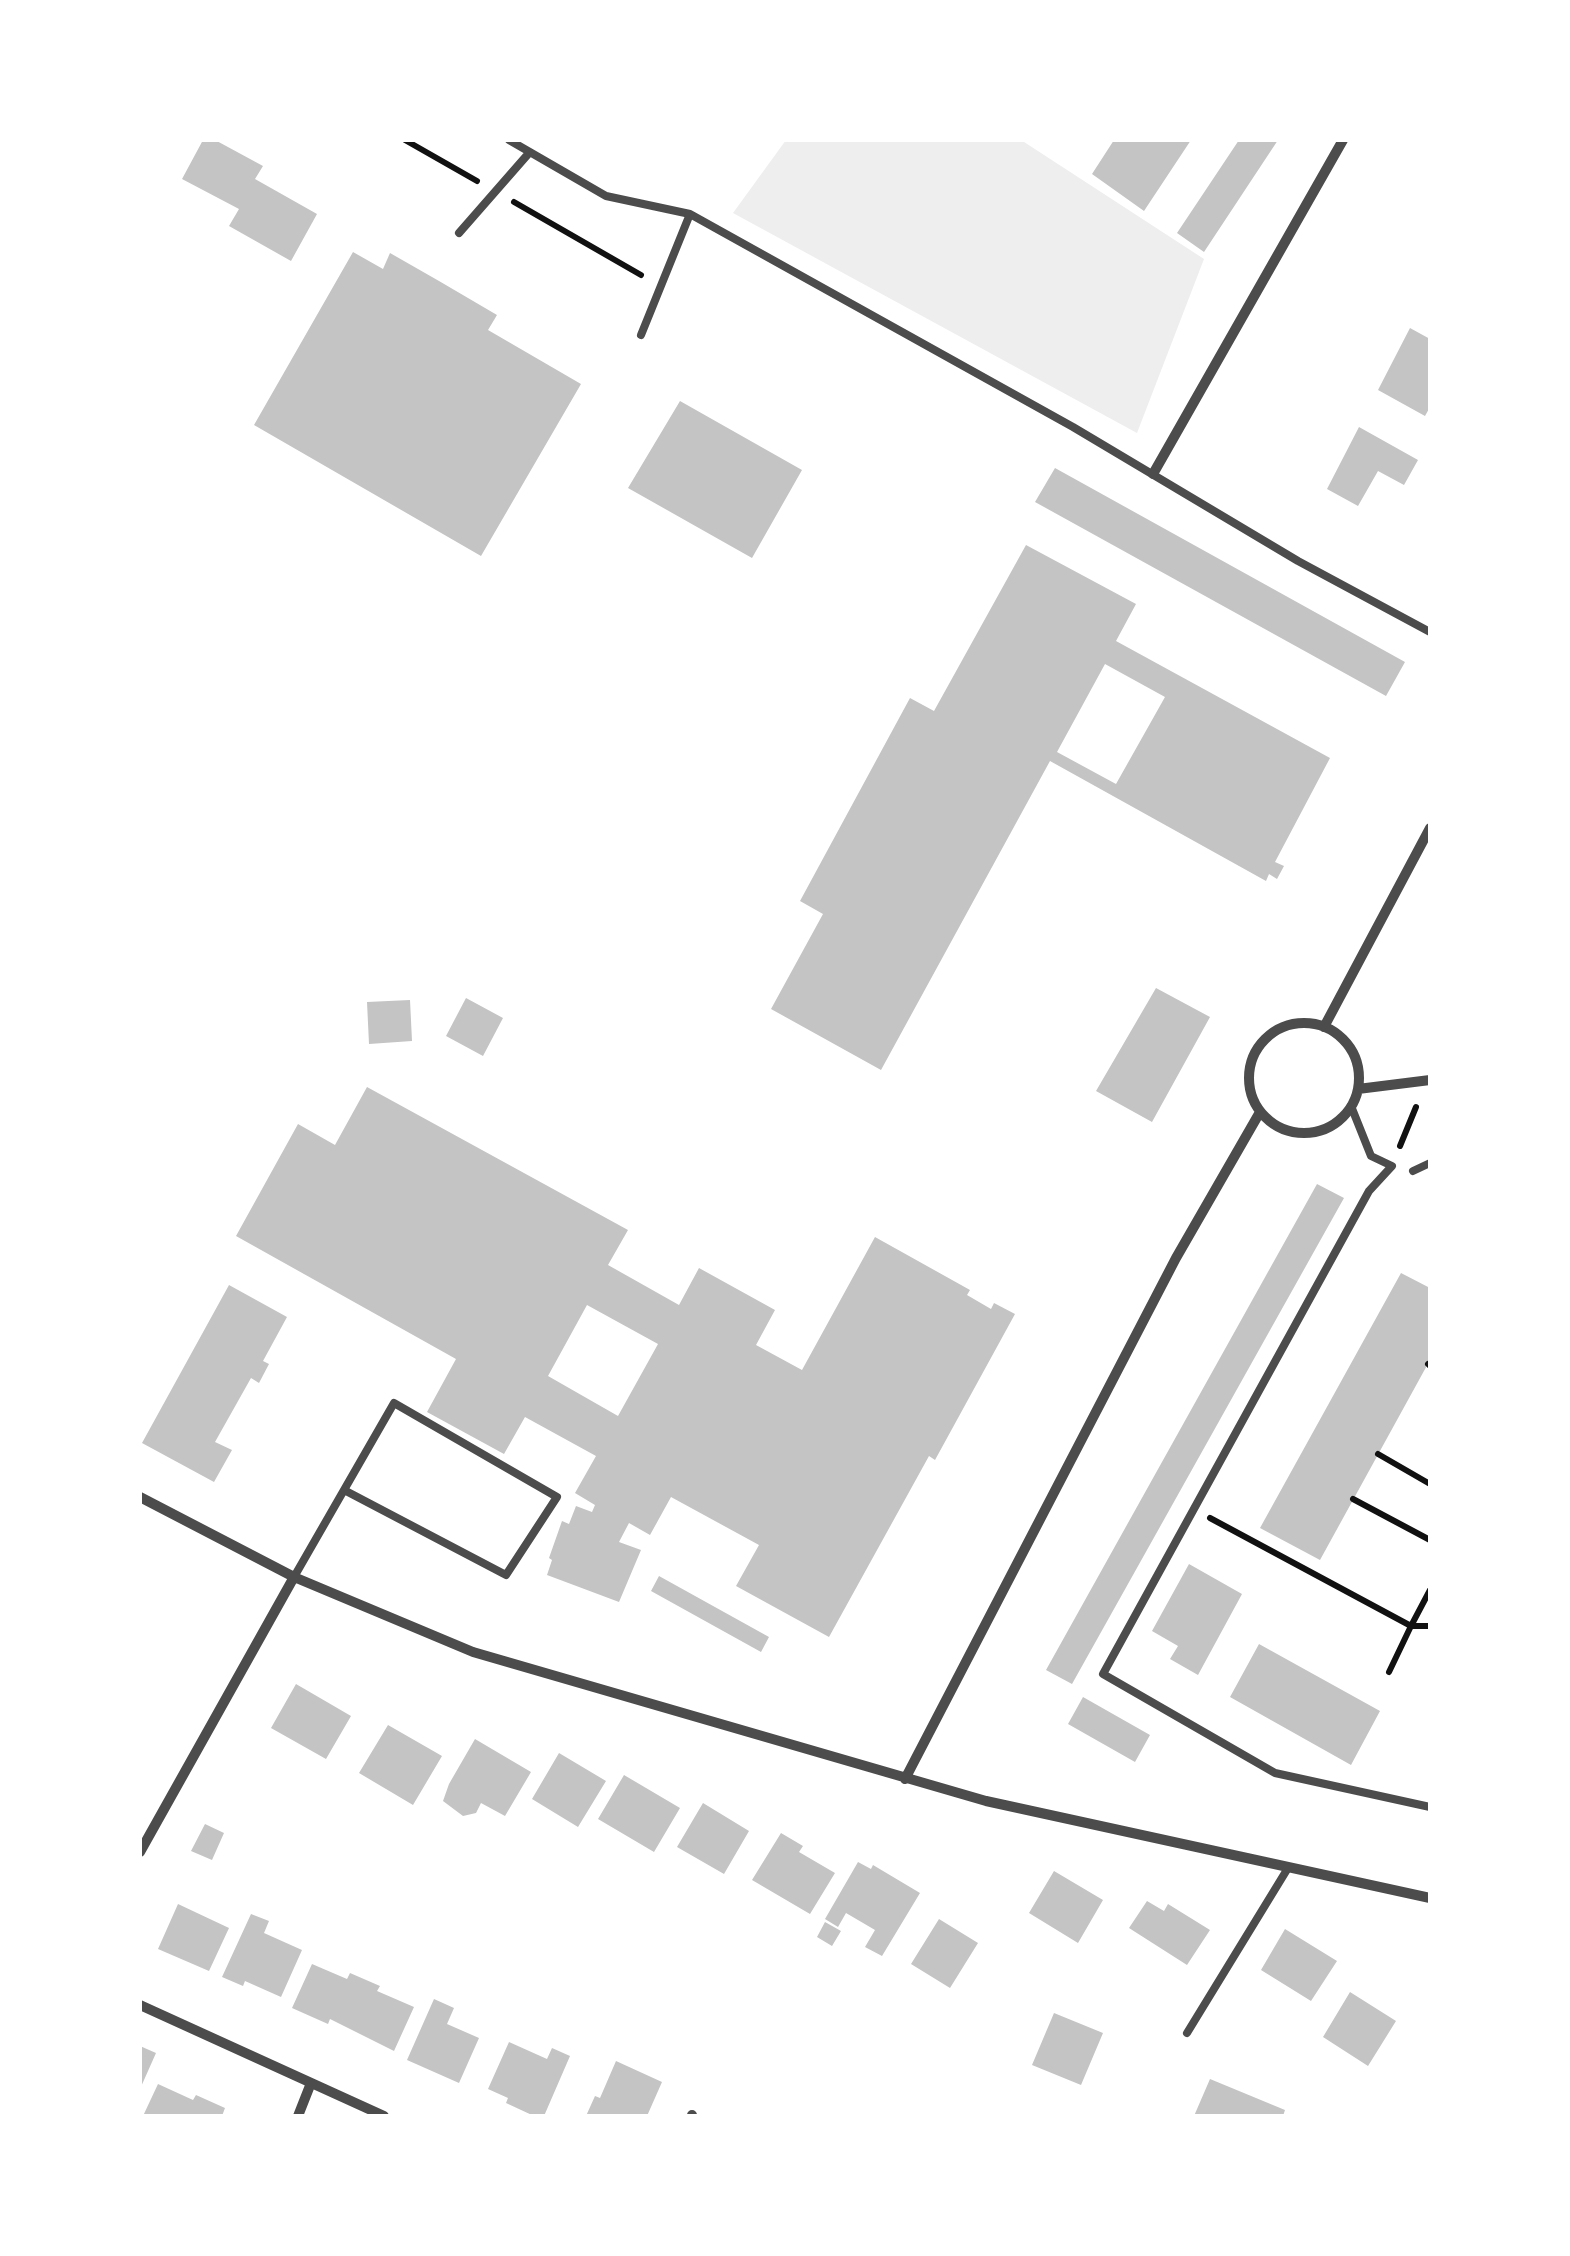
<!DOCTYPE html>
<style>
body{margin:0}
#map{position:relative;width:1570px;height:2256px;overflow:hidden;background:#fff;font-family:"Playfair Display",serif}
canvas{display:block}
.frame{position:absolute;inset:0;border:142px solid #fff;pointer-events:none}
</style>
<div id="map">
<canvas width="1570" height="2256"></canvas>
<div class="frame"></div>
</div>
<script>
const ctx = document.querySelector('canvas').getContext('2d');
ctx.lineJoin = 'round';
function fillPath(path, color) { ctx.fillStyle = color; ctx.fill(path, 'evenodd'); }
function stroke(path, color, width, dash) { ctx.strokeStyle = color; ctx.lineWidth = width; ctx.lineCap = dash ? 'butt' : 'round'; ctx.setLineDash(dash || []); ctx.stroke(path); }
fillPath(new Path2D(`
 M786,140H1021L1204,259L1137,433L733,213Z`), '#eee');
fillPath(new Path2D(`
 M203,140H215L263,166L255,179L317,214L291,261L229,226L239,209L182,179Z
 M1114,140H1191L1144,211L1092,174Z
 M1239,140H1278L1204,252L1177,233Z
 M353,252L383,269L390,253L439,281L497,315L488,330L581,384L481,556L254,425Z
 M1410,328L1430,339V407L1425,416L1378,390Z
 M680,401L802,470L752,558L628,488Z
 M1359,427L1418,460L1404,485L1378,471L1358,506L1327,489Z
 M1055,468L1405,662L1386,696L1035,502Z
 M1026,545L1136,604L1116,641L1330,758L1275,862L1284,866L1277,879L1269,874L1266,881L1050,761L881,1070L771,1009L823,914L800,901L910,698L934,711ZM1105,664L1165,697L1116,784L1057,752Z
 M1156,988L1210,1017L1152,1122L1096,1091Z
 M466,998L503,1018L483,1056L446,1036Z
 M410,1000L412,1041L369,1044L367,1002Z
 M367,1087L628,1230L608,1265L679,1305L699,1268L775,1310L756,1345L802,1370L875,1237L970,1290L967,1295L991,1309L994,1303L1015,1314L935,1460L929,1456L829,1637L736,1586L759,1545L671,1497L650,1535L629,1523L619,1542L641,1550L619,1602L547,1575L552,1560L549,1558L562,1521L569,1524L576,1506L592,1512L595,1505L575,1493L596,1456L525,1417L504,1454L427,1412L456,1359L236,1236L298,1124L335,1145ZM587,1305L658,1344L618,1416L548,1376Z
 M1317,1184L1344,1198L1072,1684L1046,1670Z
 M1401,1273L1430,1288V1360L1320,1560L1260,1528Z
 M229,1285L287,1317L263,1361L269,1364L259,1383L251,1378L215,1442L232,1450L214,1482L142,1443Z
 M1189,1564L1242,1594L1198,1675L1170,1659L1178,1646L1152,1631Z
 M659,1576L769,1637L761,1652L651,1591Z
 M1259,1644L1380,1711L1351,1765L1230,1697Z
 M296,1684L351,1716L326,1759L271,1728Z
 M1083,1697L1150,1735L1135,1762L1068,1724Z
 M388,1725L442,1756L413,1805L359,1773Z
 M475,1739L531,1772L505,1816L481,1803L476,1813L463,1816L443,1801L449,1784Z
 M559,1753L606,1781L578,1827L532,1799Z
 M624,1775L680,1808L654,1852L598,1819Z
 M703,1803L749,1831L724,1874L677,1847Z
 M205,1824L224,1833L212,1860L191,1851Z
 M781,1833L803,1846L799,1852L835,1873L810,1914L752,1880Z
 M858,1862L871,1869L873,1865L920,1893L882,1956L865,1947L875,1930L846,1913L838,1927L825,1919Z
 M1054,1871L1103,1900L1078,1943L1029,1913Z
 M1147,1901L1164,1911L1168,1904L1210,1930L1187,1965L1129,1928Z
 M178,1904L229,1928L209,1971L158,1949Z
 M251,1914L269,1921L264,1933L302,1950L281,1997L245,1981L243,1986L222,1977Z
 M939,1919L978,1943L950,1988L911,1964Z
 M825,1922L841,1931L832,1946L817,1937Z
 M1285,1929L1337,1961L1311,2001L1261,1970Z
 M312,1964L347,1979L350,1973L380,1986L377,1991L414,2007L394,2051L330,2019L328,2024L292,2008Z
 M1350,1992L1396,2021L1368,2066L1323,2037Z
 M434,1999L454,2008L447,2024L479,2038L459,2083L407,2060Z
 M1054,2013L1103,2033L1081,2085L1032,2065Z
 M509,2042L547,2059L552,2048L570,2056L544,2116H534L506,2103L508,2098L488,2089Z
 M140,2046L156,2053L140,2089Z
 M616,2061L662,2082L647,2116H586L595,2096L600,2098Z
 M1210,2079L1285,2110L1283,2116H1194Z
 M158,2084L193,2100L196,2095L225,2108L222,2116H143Z`), '#c4c4c4');
stroke(new Path2D(`
 M405,140L477,181
 M514,202L641,275
 M1400,1146L1416,1107
 M1428,1364L1430,1366
 M1378,1454L1430,1484
 M1353,1499L1430,1540
 M1210,1518L1411,1626L1430,1590
 M1389,1672L1411,1626H1430`), '#111', 6);
stroke(new Path2D(`
 M509,140L606,196L690,214L1073,427L1298,561L1430,632
 M459,233L529,153
 M641,335L690,214
 M1351,1106L1371,1156L1392,1166L1369,1191L1103,1674L1275,1773L1430,1807
 M1413,1171L1430,1163
 M294,1577L394,1403L557,1497L506,1575L344,1490
 M1187,2033L1288,1868`), '#4c4c4c', 8);
stroke(new Path2D(`
 M1153,474L1343,140
 M1249 1078a55 55 0 1 1 110 0a55 55 0 1 1-110 0Z
 M1324,1027L1430,828
 M1358,1089L1430,1080
 M140,1497L294,1577L473,1652L986,1801L1430,1898
 M905,1779L1176,1258L1260,1112
 M140,1852L294,1577
 M140,2005L384,2116
 M298,2116L311,2083
 M692,2116V2115`), '#4c4c4c', 10);
</script>
